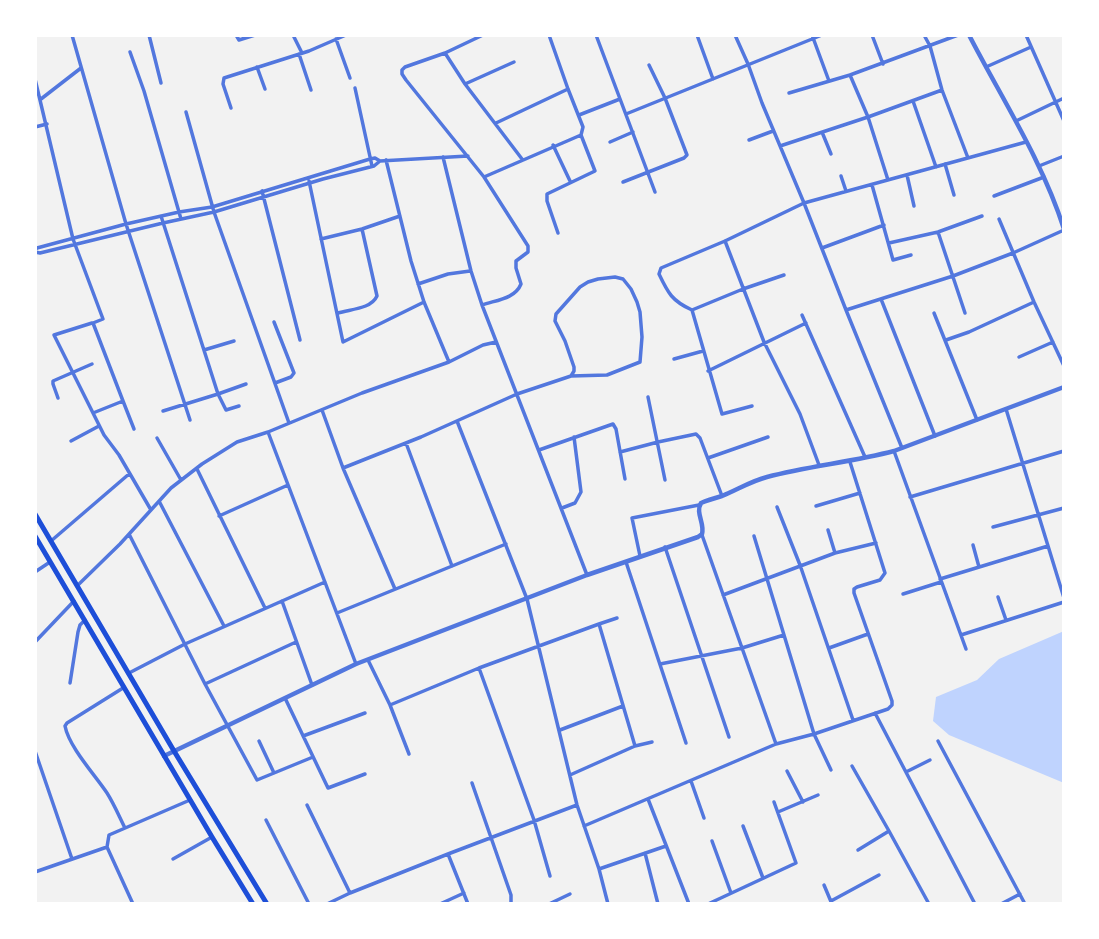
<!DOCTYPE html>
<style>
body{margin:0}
#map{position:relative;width:1099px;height:939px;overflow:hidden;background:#f2f2f2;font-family:"Public Sans",sans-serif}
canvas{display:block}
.frame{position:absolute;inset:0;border:37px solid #fff;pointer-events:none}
</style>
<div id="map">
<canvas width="1099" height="939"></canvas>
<div class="frame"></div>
</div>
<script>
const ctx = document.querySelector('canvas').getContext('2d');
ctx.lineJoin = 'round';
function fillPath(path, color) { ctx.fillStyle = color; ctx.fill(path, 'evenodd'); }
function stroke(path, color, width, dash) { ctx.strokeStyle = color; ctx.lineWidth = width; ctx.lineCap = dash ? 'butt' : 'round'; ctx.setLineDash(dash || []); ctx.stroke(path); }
fillPath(new Path2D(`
 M1064,631V783L949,735L933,721L936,697L977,680L999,659Z`), '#bfd3fe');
stroke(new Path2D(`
 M72,35L126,224L190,420
 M149,35L161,83
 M236,35L239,40L255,35
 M293,35L302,53
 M549,35L568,89L583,127L581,135
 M596,35L655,192
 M647,35H654
 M697,35L713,79
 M735,35L748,64L762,103L804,203L846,310L902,448
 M812,35L829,81
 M872,35L883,64
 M924,35L930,46L942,90L968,158
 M1026,35L1064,121
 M336,39L350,78
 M130,52L144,91L181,219
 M445,53L465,84L522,159
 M299,54L311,90
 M257,67L265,89
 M986,67L1031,47
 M850,75L958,35
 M35,79L73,239L103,319L93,323L123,401L93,413
 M465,84L514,62
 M355,88L372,166
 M789,93L850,75L868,117L888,180
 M41,99L81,68
 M913,101L936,167
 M231,108L223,84L224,78L309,51L346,35
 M186,112L214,212L289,423
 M626,114L822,35
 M579,115L620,99
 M1016,121L1064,98
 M496,123L568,89
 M35,127L47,124
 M822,132L831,154
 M749,140L773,131
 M610,142L633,132
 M553,145L570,181
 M780,146L868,117L942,90
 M443,157L471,271L482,305L587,575
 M386,160L411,261L424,302L449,362
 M945,164L954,195
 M1039,166L1064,156
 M907,175L914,206
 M841,176L846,191
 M484,177L581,135
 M309,181L343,342L424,302
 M623,182L684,158L687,155L665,98L649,65
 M872,185L893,260L911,255
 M262,191L300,340
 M994,196L1044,177
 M161,216L218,394L163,411
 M999,219L1034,302L1064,366
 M938,232L965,313
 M558,233L547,201V194L595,171L581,135
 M321,239L362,229L400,216
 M725,241L764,342L800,414L819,465
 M889,243L938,232L982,216
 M822,248L884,225
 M35,250L37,248L126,224L179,212L212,207L370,159L375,158L380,161L468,156
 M35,252L40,253L163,223L214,212L323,179L374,166L380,161
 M418,284L448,274L470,271
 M881,299L935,436
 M482,305C496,300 515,299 521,284L516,268V261L528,252V246L484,177L406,80L402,74V70L405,67L445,53L483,35
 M692,310C672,301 668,293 659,274L661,268L725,241L804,203L1026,142
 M846,310L953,276L1013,253L1064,230
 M338,313C351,309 371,309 377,296L362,229
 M934,313L977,420
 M802,315L865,457
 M274,322L294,373L291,377L275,383
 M92,323L54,335L104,435L119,455L151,510
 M946,340L969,332L1034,302
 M204,350L234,341
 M1019,357L1053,342
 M674,359L703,351
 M708,371L806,323
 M648,397L665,480
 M58,398L53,384V381L92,364
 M123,401L134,429
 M239,406L226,410L218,394L246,384
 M752,406L722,414L692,310L743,289L784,275
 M1006,409L1064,598
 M322,410L343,468L395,589
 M457,421L527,599L577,805L599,869L608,904
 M268,432L356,664
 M157,438L181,480
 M71,441L99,426
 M406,443L452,566
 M539,450L613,424L616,429L625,479
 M894,451L966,649
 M620,452L658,442L696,434L700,438L722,496
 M708,458L768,437
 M343,468L421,437L517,394L571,376L574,371V367L565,341L555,321L556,314L580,287L588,282L598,279L615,277L623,279L631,289L637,302L640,312L642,337L640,362L607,375L571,376
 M197,469L265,608
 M910,497L1064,451
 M159,501L224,626
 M816,506L860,493
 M777,507L800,565L853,720
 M562,508L575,503L581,492L574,437
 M219,516L288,485
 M993,527L1064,508
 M828,530L835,553
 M129,534L205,684L257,780L313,757
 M702,535L776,744
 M754,536L814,734L831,770
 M51,541L129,474
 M973,545L979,567
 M665,547L729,737
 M640,556L632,518L699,505
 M626,562L686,743
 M35,572L50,562
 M940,579L1048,546
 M78,585L120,544L171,488L202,464L237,442L268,432L362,393L449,362L483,345L496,342
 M903,594L941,582
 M723,595L835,553L876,543
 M998,597L1006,620
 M282,601L312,685
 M337,613L506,544
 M599,624L617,618
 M961,635L1064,602
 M35,642L74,601
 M829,648L868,634
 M368,660L390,705L409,754
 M660,664L742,648L784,635
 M479,668L534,820L550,876
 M129,673L185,644L325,582
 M70,683L78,632L80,625L85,620
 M205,684L296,642
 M123,688L67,723L65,726C69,747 95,775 107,793C114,804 119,816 125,828
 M285,698L328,788L365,774
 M390,705L479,668L599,624L635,746
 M875,713L975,904
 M560,730L623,706
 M303,736L365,713
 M259,741L274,773
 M938,741L1025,904
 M35,751L72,859
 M852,766L889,831L929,904
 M787,771L803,802
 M906,772L930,760
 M570,775L635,746L652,742
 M691,781L704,818
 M472,783L511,895V904
 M648,799L689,904
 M307,805L350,893
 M778,812L818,795
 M266,820L309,904
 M584,826L776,744L814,734L888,709L892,705V701L854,593V589L857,587L880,580L885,573L850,462
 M743,826L763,878
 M712,841L731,893
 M858,850L889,831
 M645,853L658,904
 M448,854L468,904
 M173,859L212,837
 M599,869L666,846
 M35,872L107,847
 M824,885L832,904
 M831,901L879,875
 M133,904L107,847L109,835L190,800
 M327,904L350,893L448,854L577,805
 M440,904L464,893
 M549,904L570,894
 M708,904L796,863L774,802
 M1001,904L1020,894`), '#5277de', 3.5);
stroke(new Path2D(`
 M969,35C1002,99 1042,160 1064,229
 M164,756L356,664L587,575L698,537L702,534C705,523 695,513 701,503C708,500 715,498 722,496C737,490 751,481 767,477C809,466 852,462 894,451L1064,387`), '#5277de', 4.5);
stroke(new Path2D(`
 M35,514L174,751L267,904
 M35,536L212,837L253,904`), '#1d4ed8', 5);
</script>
